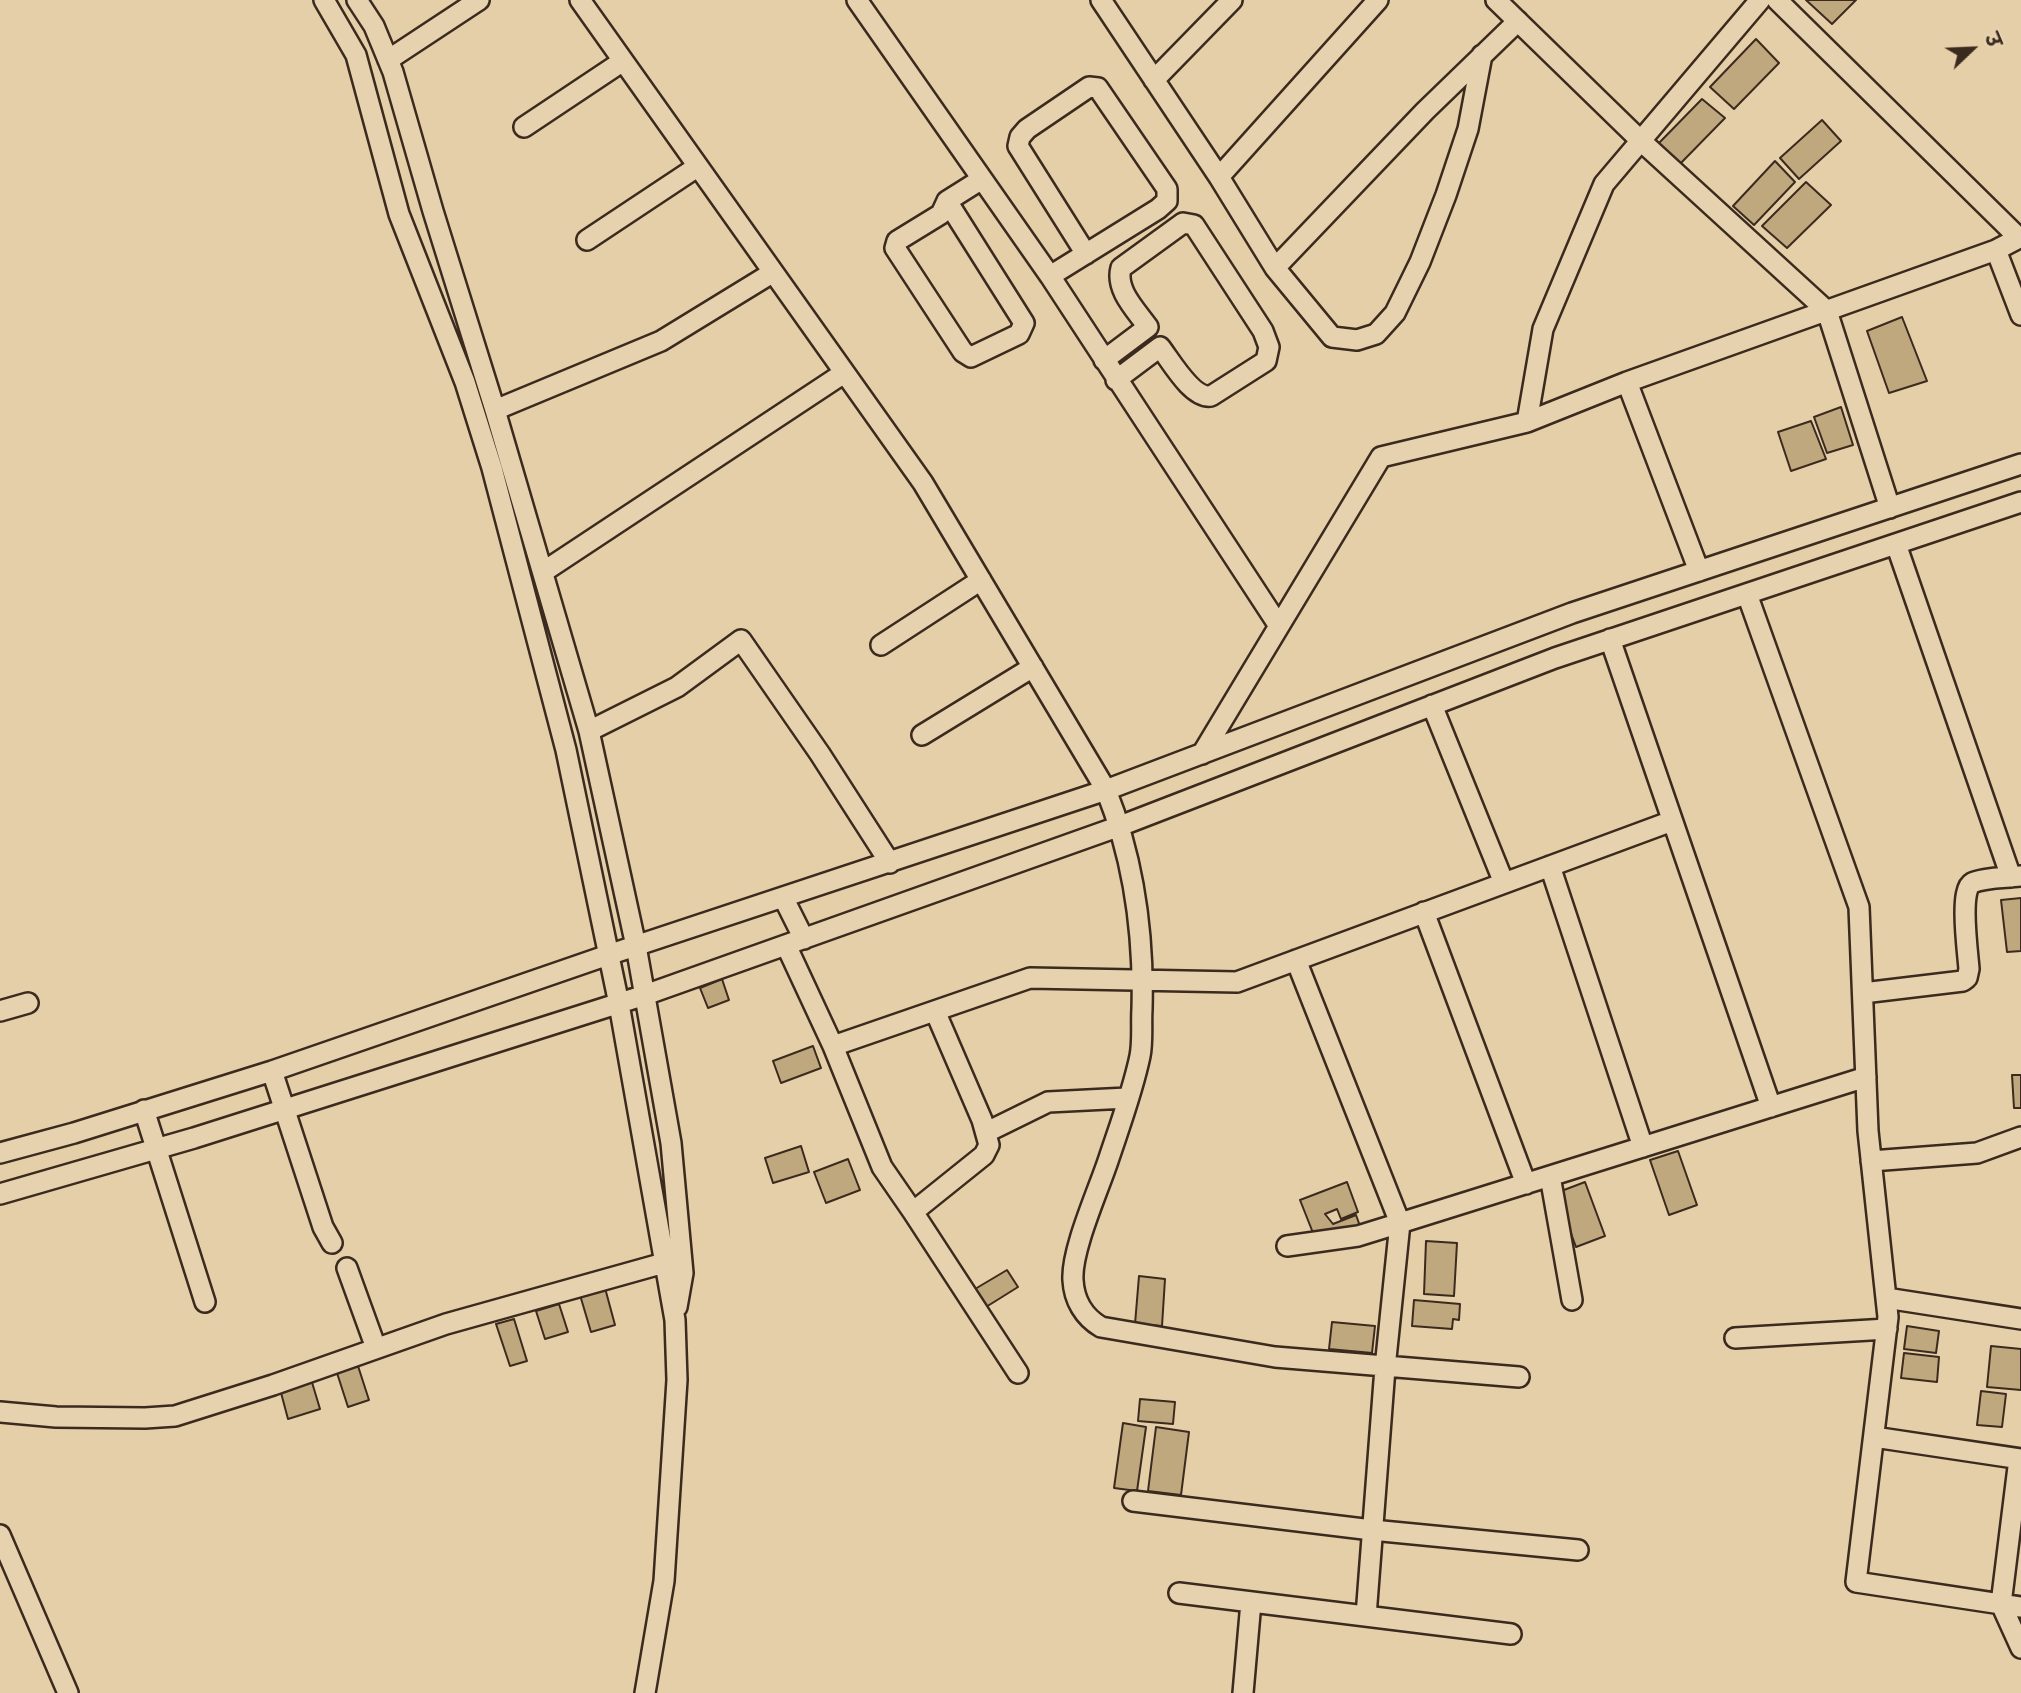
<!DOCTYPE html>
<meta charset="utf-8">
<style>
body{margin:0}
#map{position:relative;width:2021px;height:1693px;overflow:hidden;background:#e5cfa8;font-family:"Architects Daughter","Playpen Sans Deva",sans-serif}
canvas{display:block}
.north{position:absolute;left:1937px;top:14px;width:70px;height:70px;-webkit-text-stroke:5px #e7d2b0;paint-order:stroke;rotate:67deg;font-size:19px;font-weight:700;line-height:28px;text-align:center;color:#3b2a1e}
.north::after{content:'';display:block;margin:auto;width:24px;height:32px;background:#3b2a1e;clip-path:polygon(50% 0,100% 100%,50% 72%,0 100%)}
</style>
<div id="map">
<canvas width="2021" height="1693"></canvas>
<div class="north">उ</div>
</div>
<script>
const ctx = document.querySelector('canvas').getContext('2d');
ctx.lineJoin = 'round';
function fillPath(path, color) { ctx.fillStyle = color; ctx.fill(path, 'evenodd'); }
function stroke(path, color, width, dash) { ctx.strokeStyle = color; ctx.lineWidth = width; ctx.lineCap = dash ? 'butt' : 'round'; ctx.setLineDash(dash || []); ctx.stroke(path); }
const building = new Path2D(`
 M1806,0H1856L1832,24Z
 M1756,39L1779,63L1734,109L1710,87Z
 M1702,99L1725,118L1677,167L1657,145Z
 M1822,120L1841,141L1799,179L1780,158Z
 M1775,161L1795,182L1754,225L1733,206Z
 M1806,182L1831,205L1787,248L1762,226Z
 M1902,317L1927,381L1889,393L1867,331Z
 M1841,407L1853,445L1827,453L1814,417Z
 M1811,421L1826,459L1791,471L1778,432Z
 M2021,898V951L2007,952L2001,900Z
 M722,979L729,1000L708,1008L700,988Z
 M813,1046L821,1068L781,1083L773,1061Z
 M2012,1075H2021V1108H2014Z
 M801,1146L809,1172L773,1183L765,1158Z
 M1678,1151L1697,1205L1669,1215L1650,1160Z
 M848,1159L860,1190L826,1203L814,1172Z
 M1347,1182L1358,1212L1341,1219L1337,1209L1325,1214L1333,1224L1356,1215L1360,1226L1317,1243L1300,1200Z
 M1585,1182L1605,1236L1576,1247L1556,1193Z
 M1426,1241L1457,1243L1454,1296L1424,1294Z
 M1007,1270L1018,1287L986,1307L975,1289Z
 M1139,1276L1165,1279L1162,1326L1135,1324Z
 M605,1288L615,1325L591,1332L580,1295Z
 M1414,1300L1460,1304L1459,1320L1453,1319L1452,1329L1412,1326Z
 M559,1304L568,1332L545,1339L536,1311Z
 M514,1319L527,1361L510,1366L496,1324Z
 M1332,1322L1375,1326L1372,1353L1329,1349Z
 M1907,1326L1939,1331L1936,1353L1904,1349Z
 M1991,1346L2021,1349V1390L1987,1387Z
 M1904,1353L1939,1357L1937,1382L1901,1378Z
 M358,1366L369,1400L348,1407L337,1373Z
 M311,1379L320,1409L288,1419L280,1389Z
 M1981,1391L2006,1394L2002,1427L1977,1425Z
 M1140,1399L1175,1402L1173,1424L1138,1421Z
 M1123,1423L1146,1427L1137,1491L1114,1488Z
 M1156,1427L1189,1432L1181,1495L1148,1491Z`);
fillPath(building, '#c0a87e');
stroke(building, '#3b2a1e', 2);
const minor = new Path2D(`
 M324,0L356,55L399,214L465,382L492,468L566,750L619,1004L675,1320L677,1380L664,1581L645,1693
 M357,0L374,26L393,72L433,211L495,410L589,731L636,946L671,1143L683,1273L677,1307
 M580,0L923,483L1106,790C1134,860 1144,933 1142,1009C1141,1024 1143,1041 1140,1056C1133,1090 1120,1125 1109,1158C1099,1189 1071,1250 1073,1280C1074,1300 1084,1317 1101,1327L1275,1357L1519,1377
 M857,0L1050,276L1279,626
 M1101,0L1219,177L1275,268L1332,337L1357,340L1376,334L1395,313L1420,262L1446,195L1468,129L1482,55
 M1496,0L1641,141L1827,311L1890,508
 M388,60L479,0
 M1154,80L1232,0
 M524,127L623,61
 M1219,177L1378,0
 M947,201L1024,323L1019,334L971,357L963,352L895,248L897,241L941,214L947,201L982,179
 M587,240L697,167
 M1996,250L2021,315
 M1275,268L1425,111L1518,21
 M1050,276L1158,209L1167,201V189L1098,88L1089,87L1027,129L1020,137L1018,146L1086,254
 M1104,360L1148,327C1136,310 1115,290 1121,268L1183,223L1194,225L1263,331L1269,347L1266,361L1211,396C1192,399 1171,361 1160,347L1116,380
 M1627,382L1699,571
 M495,410L661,341L772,273
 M1527,422L1543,329L1604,184L1760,0
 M1896,544L2011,877
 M543,572L844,373
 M1747,594L1859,907L1868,1131L1888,1317L1856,1582L2021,1607
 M1610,639L1771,1107
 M881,645L981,580
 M1432,705L1504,883
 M589,731L677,687L741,640L820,754L890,863
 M922,735L1033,667
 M1202,754L1381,457L1527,422L1627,382L1996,250L2019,238L1777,0
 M1550,866L1643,1147
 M783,897L804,939
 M1424,912L1526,1184
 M786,945L833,1046L882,1167L913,1212L1018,1373
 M1863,993L1963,981L1967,978L1969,969C1968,954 1959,890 1972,883C1986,877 2006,878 2021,876
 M0,1011L28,1003
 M833,1046L1030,978L1237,982L1672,821
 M272,1071L323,1227L332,1243
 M144,1110L205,1302
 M987,1132L1048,1102L1127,1098
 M0,1153L74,1133L272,1071L608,955L1106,790L1572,613L2021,464
 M1871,1161L1977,1153L2021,1137
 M1550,1176L1572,1300
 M0,1194L194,1138L645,995L1120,826L1555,658L2021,502
 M913,1212L984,1155L989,1145L982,1120L935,1011
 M1287,1246L1358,1236L1400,1223L1296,960
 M347,1268L376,1348
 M1886,1298L2021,1319
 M1735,1338L1887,1329
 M0,1412L56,1417L145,1418L175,1416L273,1385L446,1324L664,1263
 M1874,1437L2021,1459
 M2019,1459L2001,1604L2021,1648
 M1133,1501L1372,1530L1578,1550
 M0,1535L68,1693
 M1179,1593L1511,1634
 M1366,1616L1385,1368L1400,1223L1866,1077
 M1243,1693L1251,1602`);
stroke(minor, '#3b2a1e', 24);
stroke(minor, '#e7d2b0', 19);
</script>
